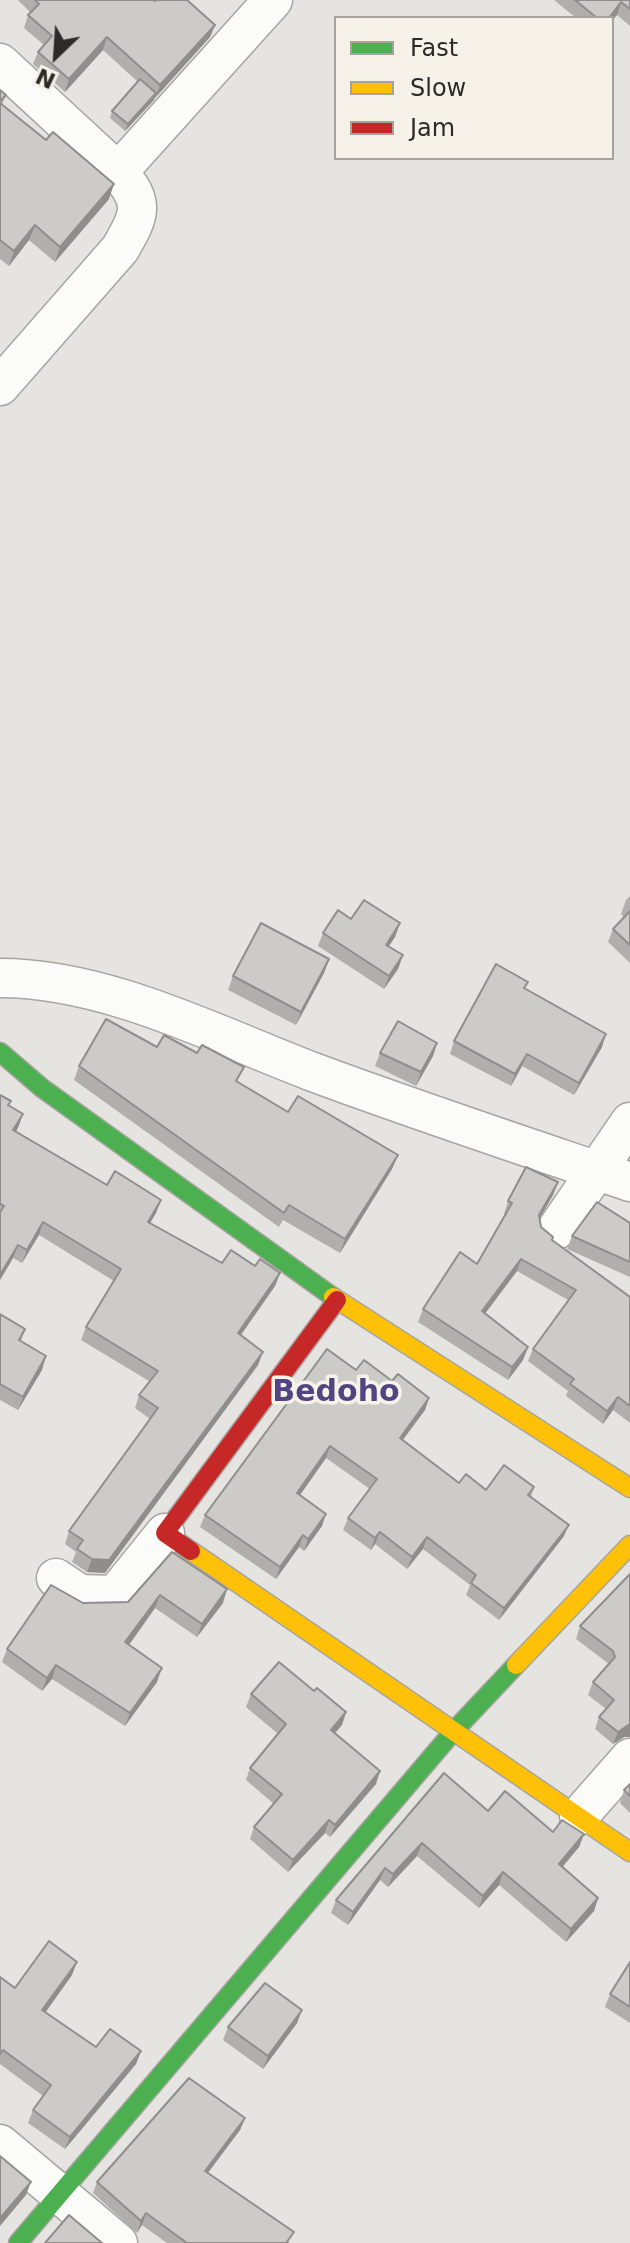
<!DOCTYPE html>
<style>
body{margin:0}
#map{position:relative;width:630px;height:2243px;overflow:hidden;background:#e6e4e0;font-family:"DejaVu Sans",sans-serif}
canvas{display:block}
.legend{position:absolute;left:334px;top:16px;width:280px;height:144px;box-sizing:border-box;background:#f7f2e9;border:2px solid #a6a29c;margin:0;padding:10px 14px;list-style:none;font-size:24px;color:#2d2b28}
.legend li{display:flex;align-items:center;gap:16px;height:40px}
.legend b{width:40px;border:2px solid #a6a29c}
.north{position:absolute;left:16px;top:16px;width:80px;height:80px;-webkit-text-stroke:6px #f7f2e9;paint-order:stroke;rotate:205deg;font-size:22px;font-weight:700;line-height:32px;text-align:center;color:#2d2b28}
.north::after{content:'';display:block;margin:auto;width:28px;height:36px;background:#2d2b28;clip-path:polygon(50% 0,100% 100%,50% 72%,0 100%)}
</style>
<div id="map">
<canvas width="630" height="2243"></canvas>
<ul class="legend">
<li><b style="height:10px;background:#4caf50"></b>Fast</li>
<li><b style="height:10px;background:#ffc107"></b>Slow</li>
<li><b style="height:10px;background:#c62828"></b>Jam</li>
</ul>
<div class="north">N</div>
</div>
<script>
const ctx = document.querySelector('canvas').getContext('2d');
ctx.lineJoin = 'round';
function stroke(path, color, width, dash) { ctx.strokeStyle = color; ctx.lineWidth = width; ctx.lineCap = dash ? 'butt' : 'round'; ctx.setLineDash(dash || []); ctx.stroke(path); }
function fillPath(path, color) { ctx.fillStyle = color; ctx.fill(path, 'evenodd'); }
function drawText(font, color, halo, rows, align = 'center') {
  ctx.font = font + ' "DejaVu Sans",sans-serif'; ctx.lineWidth = 7; ctx.setLineDash([]); ctx.textBaseline = 'middle'; ctx.strokeStyle = halo; ctx.fillStyle = color; for (const [text, x, y, turn = 0] of rows) {
    ctx.save(); ctx.translate(x, y); ctx.rotate((+turn || 0) * Math.PI / 180); ctx.textAlign = isNaN(turn) ? turn : align; if (halo) ctx.strokeText(text, 0, 0); ctx.fillText(text, 0, 0); ctx.restore();
  }
}
const street = new Path2D(`
 M0,63L118,172C146,203 140,215 120,249L0,386
 M118,172L273,0
 M0,978C106,978 216,1035 313,1072C418,1111 524,1146 630,1182
 M556,1230L630,1122
 M56,1578L80,1594L115,1595L165,1533
 M579,1816L630,1758
 M0,2144L118,2243`);
const fast = new Path2D(`
 M0,1052L42,1088L333,1297
 M18,2243L452,1733L516,1665`);
const slow = new Path2D(`
 M333,1297L630,1488
 M191,1551L630,1852
 M516,1665L630,1545`);
const jam = new Path2D(`
 M191,1551L165,1533L337,1300`);
stroke(street, '#a6a5a1', 41);
stroke(fast, '#a6a5a1', 21);
stroke(slow, '#a6a5a1', 21);
stroke(jam, '#a6a5a1', 21);
stroke(street, '#fbfbfa', 38);
stroke(fast, '#4caf50', 18);
stroke(slow, '#ffc107', 18);
stroke(jam, '#c62828', 18);
fillPath(new Path2D(`
 M18,0H153L215,25L210,37L155,98V97L154,100L125,131L110,118L112,111L138,82L103,50L65,92L33,64L38,52L44,45L24,28L28,15L31,13Z
 M554,0H630V26L617,15L612,18H576Z
 M0,90L6,95L2,105L109,199L55,262L29,240L9,266L0,259Z
 M630,896V963L608,942L613,929L624,917L621,914L626,900Z
 M351,919L400,923L395,937L389,946L403,955L398,969L384,989L318,946L323,933Z
 M329,959L324,973L296,1025L228,990L233,976Z
 M525,988L602,1047L574,1095L522,1066L511,1086L450,1054L454,1041Z
 M437,1043L433,1056L416,1086L375,1066L380,1053Z
 M157,1047L197,1053L238,1082L288,1112L398,1155L392,1169L340,1253L283,1220L279,1227L74,1080L79,1066Z
 M0,1095L11,1101L9,1106L23,1114L16,1131L107,1185L161,1200L156,1213L150,1223L222,1263L255,1266L280,1273L275,1286L241,1335L258,1365L105,1573L87,1572L72,1562L76,1552L65,1544L69,1531L150,1419L135,1408L139,1395L149,1381L81,1340L86,1327L114,1281L39,1235L22,1263L13,1258L0,1280Z
 M558,1182L553,1195L540,1218L541,1227L552,1240L630,1297V1423L613,1410L603,1424L566,1396L568,1391L528,1361L533,1349L568,1300L517,1271L485,1314L528,1347L523,1360L508,1380L418,1322L423,1309L477,1264L505,1215L504,1214L508,1201Z
 M630,1223V1277L567,1249L572,1236Z
 M0,1314L25,1329L21,1341L42,1370L18,1410L0,1400Z
 M356,1370L392,1381L429,1398L425,1410L403,1440L459,1483L486,1490L534,1487L531,1497L564,1536L499,1620L466,1595L470,1585L423,1549L407,1569L375,1544L371,1550L343,1530L348,1518L370,1489L326,1458L300,1495L322,1526L304,1551L299,1547L276,1579L200,1527L205,1515Z
 M172,1552L223,1603L197,1637L155,1608L129,1645L157,1682L125,1726L52,1679L42,1691L2,1662L7,1649L83,1603L128,1602Z
 M630,1574L624,1737L613,1744L595,1729L599,1717L606,1709L588,1695L593,1682L609,1664L576,1639L580,1626Z
 M314,1691L346,1712L342,1725L335,1733L376,1784L330,1837L325,1833L288,1872L250,1839L254,1827L274,1804L246,1780L250,1768L278,1734L246,1707L251,1694Z
 M444,1773L488,1811L553,1832L584,1834L579,1847L562,1867L598,1898L594,1911L566,1942L499,1885L479,1908L417,1856L388,1887L380,1880L348,1925L331,1913L336,1900Z
 M630,1784V1813L620,1803L624,1790Z
 M630,1962V2023L605,2007L610,1994Z
 M72,1975L45,2012L96,2047L141,2051L136,2064L65,2149L28,2123L33,2110L43,2096L0,2064V1977L15,1988Z
 M302,2010L297,2023L263,2069L223,2040L228,2027Z
 M245,2118L240,2130L208,2173L290,2243H167L142,2225L137,2233L93,2193L97,2182Z`), '#b0afac');
fillPath(new Path2D(`
 M621,2L617,15L612,21V18H609Z
 M215,25L210,37L155,98L160,85Z
 M107,37L103,50L65,92L69,79Z
 M156,93L154,100L125,131L128,124Z
 M114,184L109,199L55,262L60,247Z
 M35,225L29,240L9,266L14,251Z
 M400,923L395,937L381,958L386,945Z
 M403,955L398,969L384,989L389,976Z
 M329,959L324,973L296,1025L301,1012Z
 M606,1034L602,1047L574,1095L579,1083Z
 M437,1043L433,1056L416,1086L421,1072Z
 M527,1054L522,1066L511,1086L515,1074Z
 M23,1114L18,1128L9,1143L13,1130Z
 M398,1155L392,1169L340,1253L345,1239Z
 M558,1182L553,1195L534,1228L539,1215Z
 M161,1200L156,1213L143,1235L148,1222Z
 M43,1222L39,1235L22,1263L27,1250Z
 M18,1245L13,1258L0,1280V1275Z
 M521,1259L517,1271L477,1324L482,1311Z
 M280,1273L275,1286L233,1346L238,1333Z
 M528,1347L523,1360L508,1380L512,1367Z
 M263,1352L258,1365L105,1573L87,1572L92,1559Z
 M46,1356L42,1370L18,1410L23,1397Z
 M618,1397L613,1410L603,1424L607,1411Z
 M429,1398L425,1410L395,1450L400,1438Z
 M330,1446L326,1458L293,1505L297,1493Z
 M326,1514L322,1526L304,1551L308,1539Z
 M569,1525L564,1536L499,1620L504,1608Z
 M380,1532L375,1544L371,1550L375,1538Z
 M303,1535L299,1547L276,1579L280,1567Z
 M427,1537L423,1549L407,1569L412,1557Z
 M227,1589L223,1603L197,1637L202,1624Z
 M160,1595L155,1608L121,1656L125,1642Z
 M56,1665L52,1679L42,1691L47,1678Z
 M162,1668L157,1682L125,1726L130,1713Z
 M346,1712L342,1725L327,1742L331,1730Z
 M628,1724H630V1737H624L613,1744L618,1732Z
 M380,1771L376,1784L330,1837L335,1825Z
 M329,1820L325,1833L288,1872L293,1860Z
 M584,1834L579,1847L554,1877L559,1864Z
 M422,1843L417,1856L388,1887L393,1874Z
 M385,1868L380,1880L348,1925L353,1912Z
 M503,1872L499,1885L479,1908L483,1896Z
 M598,1898L594,1911L566,1942L571,1929Z
 M77,1962L72,1975L38,2023L42,2010Z
 M302,2010L297,2023L263,2069L268,2056Z
 M141,2051L136,2064L65,2149L70,2137Z
 M245,2118L240,2130L200,2183L205,2171Z
 M31,2182L26,2195L0,2226V2218Z
 M146,2213L142,2225L137,2233L141,2221Z`), '#908e8c');
const building = new Path2D(`
 M35,0H153L155,1L156,0H187L215,25L160,85L107,37L69,79L38,52L52,36L28,15L39,4Z
 M575,0H630V9L621,2L609,18H597Z
 M140,79L156,93L128,124L112,111Z
 M0,90L6,95L0,101Z
 M0,103L46,140L53,132L114,184L60,247L35,225L14,251L0,240Z
 M364,900L400,923L386,945L403,955L389,976L323,933L338,910L351,919Z
 M630,911V945L613,929Z
 M261,923L329,959L301,1012L233,976Z
 M496,964L528,982L524,988L606,1034L579,1083L527,1054L515,1074L454,1041Z
 M106,1019L157,1047L164,1035L197,1053L202,1045L244,1067L236,1081L288,1112L298,1096L398,1155L345,1239L289,1205L284,1213L79,1066Z
 M398,1021L437,1043L421,1072L380,1053Z
 M0,1095L11,1101L8,1105L23,1114L13,1130L107,1185L115,1171L161,1200L148,1222L222,1263L231,1250L255,1266L260,1259L280,1273L238,1333L263,1352L109,1560L92,1559L77,1549L83,1540L69,1531L158,1408L139,1395L158,1371L86,1327L121,1269L43,1222L27,1250L18,1245L0,1275V1212L4,1206L0,1204Z
 M526,1167L558,1182L539,1215L541,1227L553,1237L552,1240L630,1297V1406L618,1397L607,1411L570,1384L574,1379L533,1349L576,1290L521,1259L482,1311L528,1347L512,1367L423,1309L460,1252L477,1264L512,1203L508,1201Z
 M597,1202L630,1223V1262L572,1236Z
 M0,1314L25,1329L19,1340L46,1356L23,1397L0,1384Z
 M327,1349L356,1370L364,1360L392,1381L398,1374L429,1398L400,1438L459,1483L466,1474L486,1490L504,1465L534,1487L528,1495L569,1525L504,1608L471,1583L476,1575L427,1537L412,1557L380,1532L375,1538L348,1518L377,1479L330,1446L297,1493L326,1514L308,1539L303,1535L280,1567L205,1515Z
 M172,1552L227,1589L202,1624L160,1595L125,1642L162,1668L130,1713L56,1665L47,1678L7,1649L51,1585L83,1603L128,1602Z
 M630,1574V1724L618,1732L599,1717L614,1700L593,1682L615,1657L613,1651L580,1626Z
 M279,1662L314,1691L317,1688L346,1712L331,1730L380,1771L335,1825L329,1820L293,1860L254,1827L282,1794L250,1768L286,1724L251,1694Z
 M444,1773L488,1811L505,1791L553,1832L562,1820L584,1834L559,1864L598,1898L571,1929L503,1872L483,1896L422,1843L393,1874L385,1868L353,1912L336,1900Z
 M630,1784V1796L624,1790Z
 M49,1941L77,1962L42,2010L96,2047L110,2029L141,2051L70,2137L33,2110L51,2085L3,2050L0,2054V1977L15,1988Z
 M630,1962V2007L610,1994Z
 M265,1983L302,2010L268,2056L228,2027Z
 M189,2078L245,2118L205,2171L294,2232L286,2243H187L146,2213L141,2221L97,2182Z
 M0,2156L31,2182L0,2218Z
 M69,2215L102,2243H45Z`);
fillPath(building, '#cdcbc8');
stroke(building, '#908e8c', 2);
drawText('bold 30px', '#524482', '#f7f2e9', [
 ["Bedoho",336,1393]
]);
</script>
